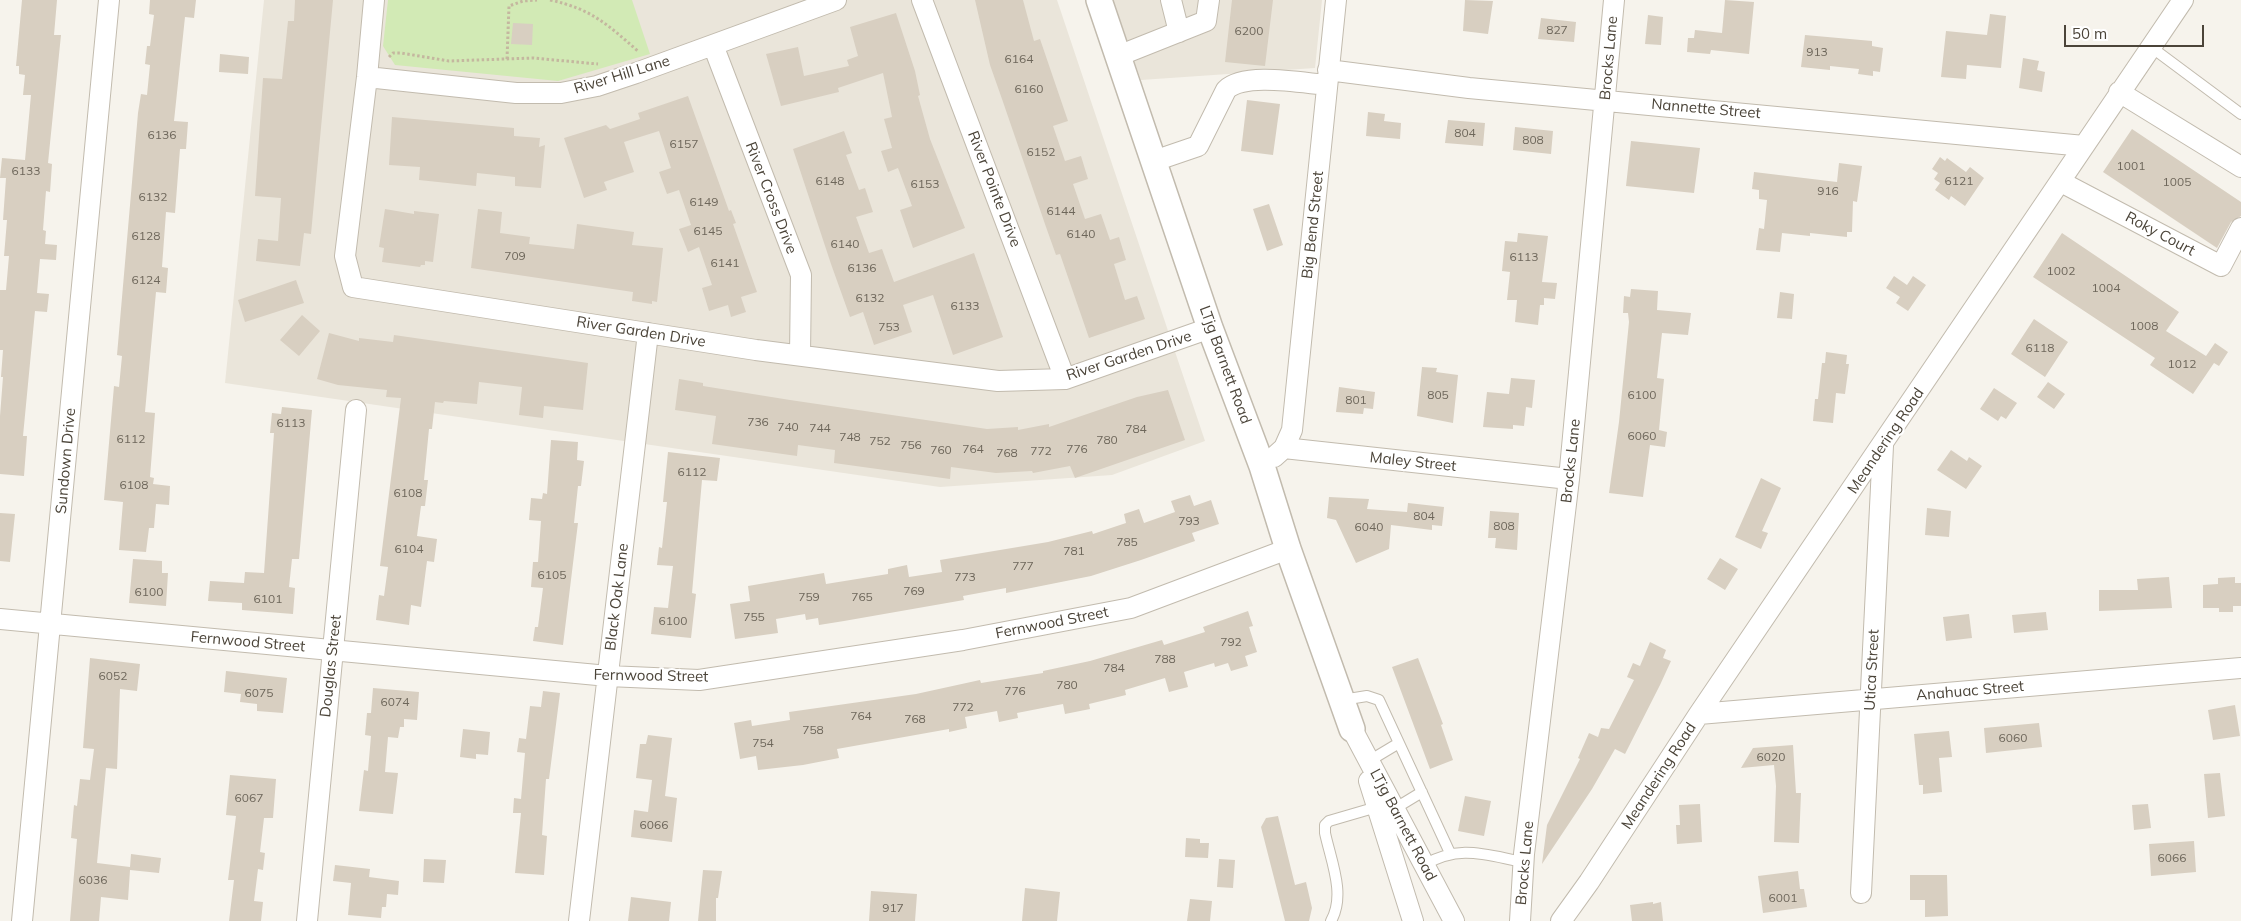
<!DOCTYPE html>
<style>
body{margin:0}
#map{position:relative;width:2241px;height:921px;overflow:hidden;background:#f6f3ec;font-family:Mulish,sans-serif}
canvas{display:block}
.scale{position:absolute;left:2064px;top:25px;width:140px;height:22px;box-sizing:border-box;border:2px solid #4b4439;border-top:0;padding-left:6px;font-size:15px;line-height:18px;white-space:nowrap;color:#4b4439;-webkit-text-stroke:4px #fff;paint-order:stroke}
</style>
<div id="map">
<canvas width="2241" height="921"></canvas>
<div class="scale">50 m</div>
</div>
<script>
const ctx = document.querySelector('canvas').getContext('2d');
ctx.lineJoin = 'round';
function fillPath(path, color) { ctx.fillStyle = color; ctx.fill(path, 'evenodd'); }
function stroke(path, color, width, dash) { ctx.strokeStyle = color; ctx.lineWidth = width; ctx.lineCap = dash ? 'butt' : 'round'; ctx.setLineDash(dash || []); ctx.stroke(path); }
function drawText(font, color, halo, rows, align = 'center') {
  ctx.font = font + ' Mulish,sans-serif'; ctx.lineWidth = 4.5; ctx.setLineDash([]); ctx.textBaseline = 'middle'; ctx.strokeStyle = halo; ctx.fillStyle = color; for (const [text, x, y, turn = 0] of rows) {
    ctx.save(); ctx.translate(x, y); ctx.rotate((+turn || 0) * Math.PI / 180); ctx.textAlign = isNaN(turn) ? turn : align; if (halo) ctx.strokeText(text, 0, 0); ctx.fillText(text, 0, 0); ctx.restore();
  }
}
fillPath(new Path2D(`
 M264,0H1057L1205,441L1112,475L940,487L225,383Z
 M1113,0H1322L1315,68L1141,80Z`), '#eae5da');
fillPath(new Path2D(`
 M388,0H632L650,54L558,81L395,65L383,46Z`), '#d2eab5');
fillPath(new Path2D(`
 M22,0H57L54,35H61L49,153L48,163L52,164L50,192L46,191L43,230L46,231L45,244L57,245L56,260L40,259L37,293L49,294L47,312L35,311L23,436H27L24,476L0,474V416L3,377H1L3,350H0V290H6L9,256H4L7,220H3L6,178H0L2,158L25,160L31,95H23L25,75L19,74V66H16Z
 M150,0H196L194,18L185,17L174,121L188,122L186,149H180L175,213L166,212L162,267L168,268L166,293L156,292L145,412L155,413L150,477L154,478L153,484L170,486L169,505L156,504L154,528H149L146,552L119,550L123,502L104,500L114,386L119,387L122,356L117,355L138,113L141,94L147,95L150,65L145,64L147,46H150L154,15L149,14Z
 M295,0H333L311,234L304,233L300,266L256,261L258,239L278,241L281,198L255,196L263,78L282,79L288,21H294Z
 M975,0H1023L1034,41L1040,39L1068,121L1053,126L1065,161L1081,156L1088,179L1073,184L1085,219L1101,214L1110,240L1119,237L1126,260L1114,264L1125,300L1137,296L1145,319L1089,338L1060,254L1056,255L1046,227L1002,99L990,65Z
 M1232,0H1273L1265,66L1225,62Z
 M1465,0L1493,1L1488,34L1463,31Z
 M1725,0L1754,2L1749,54L1711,50L1710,54L1687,52L1688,38H1694L1695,30L1722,33Z
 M896,13L915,71L920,95L918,96L930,139L965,228L913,248L900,210L912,206L898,168L888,172L881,151L892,148L884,119L892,117L883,73L838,88L839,92L781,106L766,54L798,47L804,76L849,66L847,60L858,56L850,27Z
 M1990,14L2006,16L2001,68L1967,65L1966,79L1941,77L1946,31L1987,35Z
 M1648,15L1663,17L1661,45L1645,44Z
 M1541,18L1576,22L1574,42L1538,39Z
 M513,23L533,24L532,45L511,44Z
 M1805,35L1872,41V46L1883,48L1880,72L1873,71V76L1858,74L1859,69L1830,66V70L1801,67Z
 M220,54L249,57L248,74L219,72Z
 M2023,58L2039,61L2037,70L2045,72L2042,92L2019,88Z
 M688,96L729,211L731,210L736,223L733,224L757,292L741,297L746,312L731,317L728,305L709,311L702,288L712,285L699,247L688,252L679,229L691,225L679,190L667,194L659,172L671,168L659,131L624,142L634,172L604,182L607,190L584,198L564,138L606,125L610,129L640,119L638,113Z
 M1247,100L1280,104L1273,155L1241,151Z
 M1368,112L1385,114L1384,121L1401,123L1400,139L1366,136Z
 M392,117L514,128V136L540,138L539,147L545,145L541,188L515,186V177L477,173L476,186L419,180L420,167L389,165Z
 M1448,120L1485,123L1483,146L1445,143Z
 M1515,127L1553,131L1551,154L1513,150Z
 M2132,129L2241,202V216L2231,222L2217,248L2103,172Z
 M844,131L852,153L846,155L859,190L865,188L873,212L856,217L869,253L882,249L894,282L974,253L1003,337L953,355L933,295L903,305L912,332L874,345L863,312L850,317L831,264L793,149Z
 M1631,141L1700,148L1694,193L1626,186Z
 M1940,157L1945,161L1947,158L1966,172L1970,167L1984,178L1965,206L1951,196L1949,200L1935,190L1940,183L1934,179L1938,173L1932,169Z
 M1839,163L1862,166L1857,202L1853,201L1852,232H1847V237L1810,233V236L1782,233L1780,252L1756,250L1759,228L1764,229L1767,200L1759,199V190L1752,189L1754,172L1837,182Z
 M1269,204L1283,245L1267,251L1253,209Z
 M385,209L414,214V211L439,214L433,262L425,261V265H421L420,267L382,262L384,248L379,247Z
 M478,209L502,212L500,233L530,237L529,244L574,249L577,224L634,232L632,245L663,248L657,302L652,301V304L632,301L633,292L471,268Z
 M1518,233L1548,236L1542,282L1557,283L1555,299L1544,298V305H1540L1538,325L1515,322L1517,300H1507L1510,272L1502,271L1505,241L1517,242Z
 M2062,233L2179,312L2166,331L2206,356L2215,343L2228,352L2219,366L2214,363L2193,394L2150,365L2155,358L2033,277Z
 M1894,276L1907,285L1913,276L1926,285L1908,311L1896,303L1900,297L1886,288Z
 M296,280L304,303L245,322L238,300Z
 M1631,289L1658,291L1657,310L1691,313L1688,335L1662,333L1657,378L1664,379L1659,430L1667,432L1665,447L1650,445L1643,497L1609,493L1619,422L1629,322L1628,313H1623L1624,296L1630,297Z
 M1780,292L1794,294L1792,319L1777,318Z
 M302,315L320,331L299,356L280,340Z
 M2034,319L2068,342L2045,377L2011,354Z
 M329,333L359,341V338L393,342L394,335L588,363L583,410L544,406L543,418L519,415L522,387L479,382L477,404L444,401L443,403L435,402L432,429H429L424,480H428L425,506H421L417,536L437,539L434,562L427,561L421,607L411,605L409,625L376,620L379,595L384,596L388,567L380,566L401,398L386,397L387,390L338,385L317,379Z
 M1826,352L1847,355L1846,364H1849L1845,394L1836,393L1833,423L1813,421L1815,399H1818L1822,363H1825Z
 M1422,367L1437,368L1436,372L1458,375L1453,423L1417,416Z
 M1511,378L1535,380L1532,408L1526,407L1524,426L1513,425V429L1483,427L1487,392L1509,394Z
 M679,379L703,383V386L790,400L987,429L1018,427V430L1049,424V427L1137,397L1168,390L1185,440L1075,478L1070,466L1033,473L1032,471L996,473L951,467L950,479L834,463L835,450L798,445L797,456L712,444L716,416L675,410Z
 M2048,382L2065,394L2054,409L2037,397Z
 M1339,387L1375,392L1373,409L1364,408L1363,414L1336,412Z
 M1994,388L2017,403L2006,419L2001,416L1998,421L1980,409Z
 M282,407L312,410L299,559H292L289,587L295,588L293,614L242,610V603L208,601L210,581L244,583L245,572L264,573L274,433H270L272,413L281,414Z
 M551,440L578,442L577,460L584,461L581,486H578L574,523H578L576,539L563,645L533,641L535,627H538L543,588L531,587L533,562H538L541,521L529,520L531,498L542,499L543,493L547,494Z
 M1951,450L1967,461L1969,457L1982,466L1966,489L1937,470Z
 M668,452L720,458L717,481L702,480L692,593L696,594L691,638L651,634L654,607L668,608L673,566L657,565L659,547L662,548L667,502H663Z
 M1761,478L1781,488L1762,531L1768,533L1761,549L1735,537Z
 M1190,495L1194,506L1211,500L1219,524L1192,533L1195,541L1141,560L1091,576L1006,593V588L963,596L964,600L844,621L819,625L818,618L806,620L805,614L776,619L778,633L735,639L730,604L750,601L748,586L824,573L826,584L888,574V569L907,565L909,577L942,572L940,560L1048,542L1092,531L1093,534L1126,523L1124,514L1139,509L1144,523L1175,512L1171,501Z
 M1329,497L1369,499L1367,509L1407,512L1408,503L1444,507L1442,526L1432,525V530L1391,525L1389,549L1356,563L1336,520L1327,518Z
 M1927,508L1951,511L1949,537L1925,535Z
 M1490,511L1519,513L1517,550L1495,548L1496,538H1488Z
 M0,513L15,514L10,562L0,561Z
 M1720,558L1738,569L1725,590L1707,579Z
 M133,559L162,561V573H168L166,606L129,603Z
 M2169,577L2172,608L2099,611V590H2138L2137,579Z
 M2235,577V583H2241V606H2233V612H2219V608H2203V585L2218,584V578Z
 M1248,611L1253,626L1249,627L1257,652L1245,656L1248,666L1231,671L1228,663L1215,667L1214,663L1184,672L1188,687L1169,692L1165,678L1125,690L1126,695L1089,704L1090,709L1065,714L1063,704L1017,713L1018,718L999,722L997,711L965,717L967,728L949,732V729L837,749L839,758L803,765L758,770L756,756L740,759L734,723L751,720L752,726L790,720L789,712L916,694L980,680L981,683L1043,673V671L1090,661L1162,640L1164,645L1205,632L1203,627Z
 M2046,612L2048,630L2014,633L2012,615Z
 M1969,614L1972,638L1946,641L1943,617Z
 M1650,642L1666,650L1663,658L1671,661L1660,685L1625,754L1615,749L1592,789L1542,864L1547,825L1580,759L1578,758L1589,733L1598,737L1601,728L1609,729L1634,680L1627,677L1633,663L1640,666Z
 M90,658L140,664L137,691L120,689L117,769L106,768L97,863L130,867L131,854L161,858L159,873L130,870L128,900L101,897L99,921H70L77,839L71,838L74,805L77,806L80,779L90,780L94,749L83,748Z
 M1418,658L1443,724L1441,725L1453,760L1430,769L1392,667Z
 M226,671L287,678L283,713L257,711V704L240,702L241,694L224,692Z
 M373,688L419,692L417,720L404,719V727H400L398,738L388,737L385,772L398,773L393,814L359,811L364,770L368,771L371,736L365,735L367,713H371Z
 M543,691L560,693L549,779H546L542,835L547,836L544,875L515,873L521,813H513L514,798L521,799L525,753L517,752L519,738L526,739L530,706L541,707Z
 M2235,705L2240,736L2213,740L2208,710Z
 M2039,723L2042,747L1986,753L1984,728Z
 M463,729L490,732L488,755L476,754V759L460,757Z
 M1949,731L1952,757L1939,758L1942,792L1923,794V785H1919L1914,734Z
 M648,735L672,738L665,796L677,798L672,842L631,837L634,810L648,812L652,780L636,778L640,744H646Z
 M1793,745L1796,793H1801L1799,843L1774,842L1776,786L1774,765L1741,768L1753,748Z
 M2220,773L2225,816L2208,818L2204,774Z
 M230,775L276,779L273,818H264L260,852L265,853L263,870L258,869L254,901L263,902L261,921H229L234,880H228L236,816L226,815Z
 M1465,796L1491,801L1484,836L1458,831Z
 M1700,804L1702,842L1677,844L1676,825H1680L1679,805Z
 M2148,804L2151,828L2134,830L2132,805Z
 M1278,816L1295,885L1306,882L1312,908L1309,921H1285L1261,827L1266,818Z
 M1186,838L1200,839V843H1209L1208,858L1185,857Z
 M2194,841L2196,872L2151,876L2149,844Z
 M424,859L446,860L444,883L423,882Z
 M1219,859L1235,860L1233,888L1217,887Z
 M335,865L370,869L369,877L399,881L398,895L387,894L386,907H382L381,918L348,915L351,883L333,881Z
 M703,870L722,871L718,898H716V921H698Z
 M1798,871L1800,889H1804L1807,907L1763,913L1758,876Z
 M1910,875H1947L1948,916L1925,917V900H1910Z
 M1025,888L1060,892L1057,921H1022Z
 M871,891L917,894L915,921H869Z
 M631,897L671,902L669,921H628Z
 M1190,899L1212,901L1210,921H1187Z
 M1653,902V904L1661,902L1663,921H1632L1630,905Z`), '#d8cfc1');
const service = new Path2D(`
 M2151,47L2241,114
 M1342,700L1367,696L1379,700L1450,853
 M1369,761L1399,743
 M1394,809L1422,792
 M1424,865C1460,844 1485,855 1524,862
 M1331,921C1346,895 1331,861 1325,833V825L1329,821L1377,807`);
const minor = new Path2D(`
 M374,0L367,77L345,256L353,287L756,350L998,381L1065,379L1210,328
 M922,0L1065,379
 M1171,0L1179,32
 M713,45L801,275L800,355
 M1118,56L1206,21L1209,0
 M1328,70L1469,88L2084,146
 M367,77L516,93H561L597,86L636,73L836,0
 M2119,92L2241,167
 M1154,161L1198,146L1226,90C1244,72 1302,83 1327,85
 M2061,182L2221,266L2241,228
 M1284,448L1292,430L1336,0
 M1274,457L1284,448L1569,479
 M0,619L608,676L699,680L963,640L1131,608L1288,549
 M1699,714L2241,668
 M1352,729L1454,921
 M1369,781L1413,921
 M1861,893L1883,446
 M22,921L109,0
 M307,921L356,410
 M579,921L648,333
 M1520,921L1524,854L1569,479L1614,0
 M1561,921L1589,882L1699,714L2183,0`);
const tertiary = new Path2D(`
 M1099,0L1210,328L1262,466L1288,549L1352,729`);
stroke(service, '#c2bbae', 12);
stroke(minor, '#c2bbae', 22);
stroke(tertiary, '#c2bbae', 28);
stroke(new Path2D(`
 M550,0C592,9 608,25 639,52
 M389,57L393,53H401L449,61L533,58L598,64
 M507,59L509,6L523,1L537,0`), '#c4b79f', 3, [2.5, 2.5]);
stroke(service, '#fff', 10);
stroke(minor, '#fff', 20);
stroke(tertiary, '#fff', 25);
drawText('12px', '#6e675b', null, [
 ["827",1557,30],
 ["6200",1249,31],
 ["913",1817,52],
 ["6164",1019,59],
 ["6160",1029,89],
 ["804",1465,133],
 ["6136",162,135],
 ["808",1533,140],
 ["6157",684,144],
 ["6152",1041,152],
 ["1001",2131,166],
 ["6133",26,171],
 ["6148",830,181],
 ["6121",1959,181],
 ["1005",2177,182],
 ["6153",925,184],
 ["916",1828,191],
 ["6132",153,197],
 ["6149",704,202],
 ["6144",1061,211],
 ["6145",708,231],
 ["6140",1081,234],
 ["6128",146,236],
 ["6140",845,244],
 ["709",515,256],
 ["6113",1524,257],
 ["6141",725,263],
 ["6136",862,268],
 ["1002",2061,271],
 ["6124",146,280],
 ["1004",2106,288],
 ["6132",870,298],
 ["6133",965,306],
 ["1008",2144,326],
 ["753",889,327],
 ["6118",2040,348],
 ["1012",2182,364],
 ["805",1438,395],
 ["6100",1642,395],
 ["801",1356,400],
 ["736",758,422],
 ["6113",291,423],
 ["740",788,427],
 ["744",820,428],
 ["784",1136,429],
 ["6060",1642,436],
 ["748",850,437],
 ["6112",131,439],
 ["780",1107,440],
 ["752",880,441],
 ["756",911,445],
 ["764",973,449],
 ["776",1077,449],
 ["760",941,450],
 ["772",1041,451],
 ["768",1007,453],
 ["6112",692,472],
 ["6108",134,485],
 ["6108",408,493],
 ["804",1424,516],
 ["793",1189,521],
 ["808",1504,526],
 ["6040",1369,527],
 ["785",1127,542],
 ["6104",409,549],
 ["781",1074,551],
 ["777",1023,566],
 ["6105",552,575],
 ["773",965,577],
 ["769",914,591],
 ["6100",149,592],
 ["759",809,597],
 ["765",862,597],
 ["6101",268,599],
 ["755",754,617],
 ["6100",673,621],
 ["792",1231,642],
 ["788",1165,659],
 ["784",1114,668],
 ["6052",113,676],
 ["780",1067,685],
 ["776",1015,691],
 ["6075",259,693],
 ["6074",395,702],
 ["772",963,707],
 ["764",861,716],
 ["768",915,719],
 ["758",813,730],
 ["6060",2013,738],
 ["754",763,743],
 ["6020",1771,757],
 ["6067",249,798],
 ["6066",654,825],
 ["6066",2172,858],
 ["6036",93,880],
 ["6001",1783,898],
 ["917",893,908]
]);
drawText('15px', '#4b4439', '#fff', [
 ["Brocks Lane",1609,58,-85],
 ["River Hill Lane",622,75,-17],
 ["Nannette Street",1706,109,5],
 ["River Pointe Drive",994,189,69],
 ["River Cross Drive",771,198,69],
 ["Big Bend Street",1313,225,-84],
 ["Roky Court",2160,234,28],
 ["River Garden Drive",641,332,9],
 ["River Garden Drive",1129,356,-18],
 ["LTjg Barnett Road",1225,365,70],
 ["Meandering Road",1886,441,-56],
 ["Sundown Drive",66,461,-85],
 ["Brocks Lane",1571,461,-84],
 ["Maley Street",1413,462,6],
 ["Black Oak Lane",617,597,-83],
 ["Fernwood Street",1052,623,-11],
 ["Fernwood Street",248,642,5],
 ["Douglas Street",331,666,-84],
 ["Utica Street",1872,670,-87],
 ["Fernwood Street",651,676,1],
 ["Anahuac Street",1970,691,-5],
 ["Meandering Road",1659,776,-57],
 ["LTjg Barnett Road",1403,825,62],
 ["Brocks Lane",1525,863,-85]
]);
</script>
